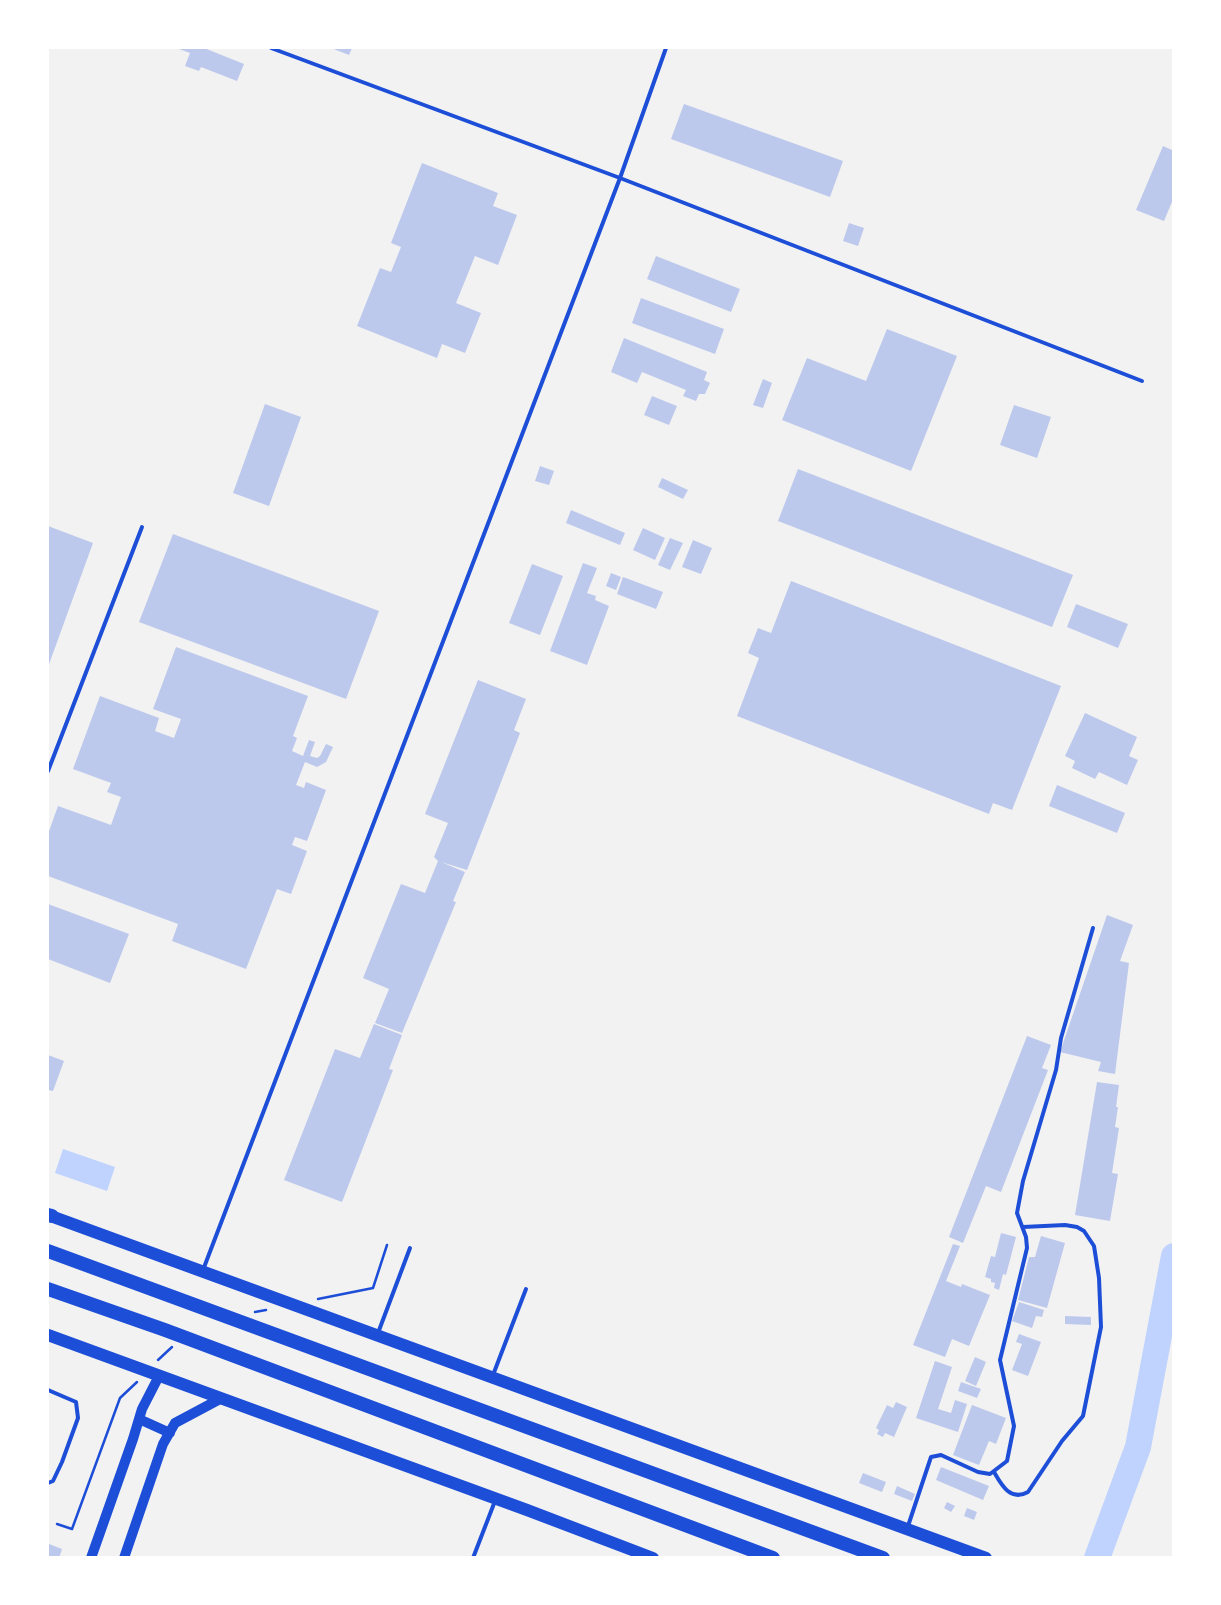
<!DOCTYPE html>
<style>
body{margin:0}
#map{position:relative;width:1221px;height:1605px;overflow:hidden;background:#f2f2f2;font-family:"Fira Sans",sans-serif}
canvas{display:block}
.frame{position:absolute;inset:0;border:49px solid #fff;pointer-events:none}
</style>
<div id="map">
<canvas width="1221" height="1605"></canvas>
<div class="frame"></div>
</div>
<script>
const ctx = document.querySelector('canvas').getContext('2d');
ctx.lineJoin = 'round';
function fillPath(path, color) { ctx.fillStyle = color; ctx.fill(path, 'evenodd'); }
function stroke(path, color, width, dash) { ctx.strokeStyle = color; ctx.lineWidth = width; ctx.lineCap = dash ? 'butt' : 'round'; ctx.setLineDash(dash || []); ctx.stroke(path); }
fillPath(new Path2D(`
 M63,1149L115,1167L107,1191L55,1173Z`), '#bfd3fe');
stroke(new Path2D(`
 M1097,1558L1138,1447L1174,1256`), '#bfd3fe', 26);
fillPath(new Path2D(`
 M176,48H204L244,64L237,81L201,67L199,71L185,66L190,53Z
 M331,48H352L349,55Z
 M684,104L843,161L830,197L671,139Z
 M1163,146L1174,151V197L1164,221L1136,210Z
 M422,163L498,193L493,206L517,215L498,265L475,256L456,303L481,313L465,353L442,344L437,358L357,326L380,268L391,272L401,247L391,243Z
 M849,223L864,228L858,246L843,241Z
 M656,256L740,289L731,312L647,279Z
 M641,298L724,329L715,354L632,323Z
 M887,329L957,356L911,471L782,420L807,358L866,381Z
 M624,338L707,372L704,380L710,383L705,394H699L696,401L683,396L686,390L642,372L637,383L611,372Z
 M763,379L772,383L763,408L753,405Z
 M652,396L677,406L669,425L644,415Z
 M265,404L301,417L269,506L233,493Z
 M1014,405L1051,417L1037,458L1000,445Z
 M540,466L554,471L549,485L535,481Z
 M798,469L1073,575L1052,627L778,521Z
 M662,478L688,490L683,499L658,487Z
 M571,510L625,533L620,545L566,523Z
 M48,526L93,543L48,667Z
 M643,528L665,538L655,560L633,550Z
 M173,534L379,611L346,699L139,622Z
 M670,538L683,543L670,570L658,565Z
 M693,540L712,548L701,574L682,567Z
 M583,563L597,568L587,593L596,596L595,600L609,606L587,665L550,651Z
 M532,564L563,576L540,635L509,623Z
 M611,573L621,577L616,590L606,586Z
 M623,577L663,592L656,609L617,594Z
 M791,581L1061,686L1012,810L993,803L989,814L737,716L759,658L748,653L758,628L771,633Z
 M1076,604L1128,624L1118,648L1067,627Z
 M176,647L308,696L293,736L297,738L292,751L303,756L309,740L315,742L310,756L317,758L320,756L326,744L333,747L326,762L317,767L305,762L296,785L304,788L306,782L326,790L307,841L295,837L292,845L307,851L291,894L277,889L246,969L172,941L178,924L48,876V834L58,806L111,825L121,797L107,792L111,783L73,769L100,696L159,718L155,731L174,738L181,719L153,709Z
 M478,680L526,699L514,730L520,733L467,870L441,862L465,872L453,901L456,902L402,1033L375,1023L389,989L363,978L401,884L425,893L438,861L434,857L448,823L425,814Z
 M1085,713L1137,737L1129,756L1138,760L1127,785L1099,772L1095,779L1072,768L1075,761L1065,756Z
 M1057,785L1125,813L1117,833L1049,806Z
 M48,904L129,934L110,983L48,959Z
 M1107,915L1133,925L1120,961L1129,963L1115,1074L1098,1071L1101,1062L1060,1052Z
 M374,1024L402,1035L389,1069L393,1070L342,1202L284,1180L335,1049L360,1058Z
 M1027,1036L1051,1045L1042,1068L1048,1070L1001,1192L986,1186L963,1243L949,1237Z
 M48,1055L64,1061L53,1091L48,1090Z
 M1097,1082L1119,1085L1116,1107H1118L1115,1127L1119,1128L1112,1173L1118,1174L1110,1221L1075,1215Z
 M1001,1233L1016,1237L1006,1275L1003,1274L999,1290L994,1288L995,1283L991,1282V1279L985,1277L991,1256L995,1257Z
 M1041,1236L1065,1243L1047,1308L1018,1300L1029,1257H1035Z
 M953,1244L960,1246L946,1281L961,1287L962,1284L990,1295L969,1346L952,1339L945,1357L913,1345Z
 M1019,1302L1044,1310L1042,1317L1036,1316L1032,1328L1012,1321Z
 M1065,1316L1091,1317V1325L1065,1324Z
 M1019,1334L1041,1342L1028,1376L1012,1370L1022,1344L1016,1342Z
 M975,1357L986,1362L976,1386L965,1381Z
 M935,1361L952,1367L938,1409L951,1413L955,1400L967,1404L958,1432L916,1418Z
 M961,1382L981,1389L977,1398L958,1391Z
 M896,1402L907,1407L894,1437L885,1433L883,1437L877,1434L879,1430L876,1428L887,1405L893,1408Z
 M972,1405L1006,1418L996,1444L989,1441L979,1465L953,1455Z
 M941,1467L989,1486L983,1500L936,1480Z
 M863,1473L886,1482L882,1492L859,1483Z
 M897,1486L915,1494L912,1501L894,1494Z
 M947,1502L955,1506L951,1512L944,1508Z
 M967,1508L977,1512L974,1520L964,1516Z
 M49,1544L62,1549L59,1558H48Z`), '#bdc9ec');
stroke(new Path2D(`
 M318,1299L373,1288L387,1245
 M255,1312L266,1310
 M158,1360L172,1347
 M57,1524L72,1529L120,1398L137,1382`), '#1d4ed8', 2.5);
stroke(new Path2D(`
 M271,48L620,178L1142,381
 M48,771L142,527
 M203,1270L620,178L666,48
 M378,1333L410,1248
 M493,1375L526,1289
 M48,1390L76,1402L78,1418L62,1462L53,1481L48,1483
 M994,1472C1001,1484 1010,1502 1028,1492L1062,1441L1083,1416L1101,1327L1099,1278L1094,1246L1084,1231L1077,1227L1065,1225L1023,1227
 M908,1526L931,1457L941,1455L978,1472L990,1474L1007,1461L1014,1426L1000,1360L1027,1248L1026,1237L1017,1213L1023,1181L1056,1070L1061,1038L1093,928
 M473,1558L495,1501`), '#1d4ed8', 4);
stroke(new Path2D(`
 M139,1419L170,1433
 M91,1558L133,1439L142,1409L159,1376
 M124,1558L163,1444L175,1423L220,1399`), '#1d4ed8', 10);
stroke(new Path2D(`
 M48,1215L986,1558
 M48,1335L527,1510L653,1558`), '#1d4ed8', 12);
stroke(new Path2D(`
 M48,1215L52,1216
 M48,1251L883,1558
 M48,1289L165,1330L773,1558`), '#1d4ed8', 14);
</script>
